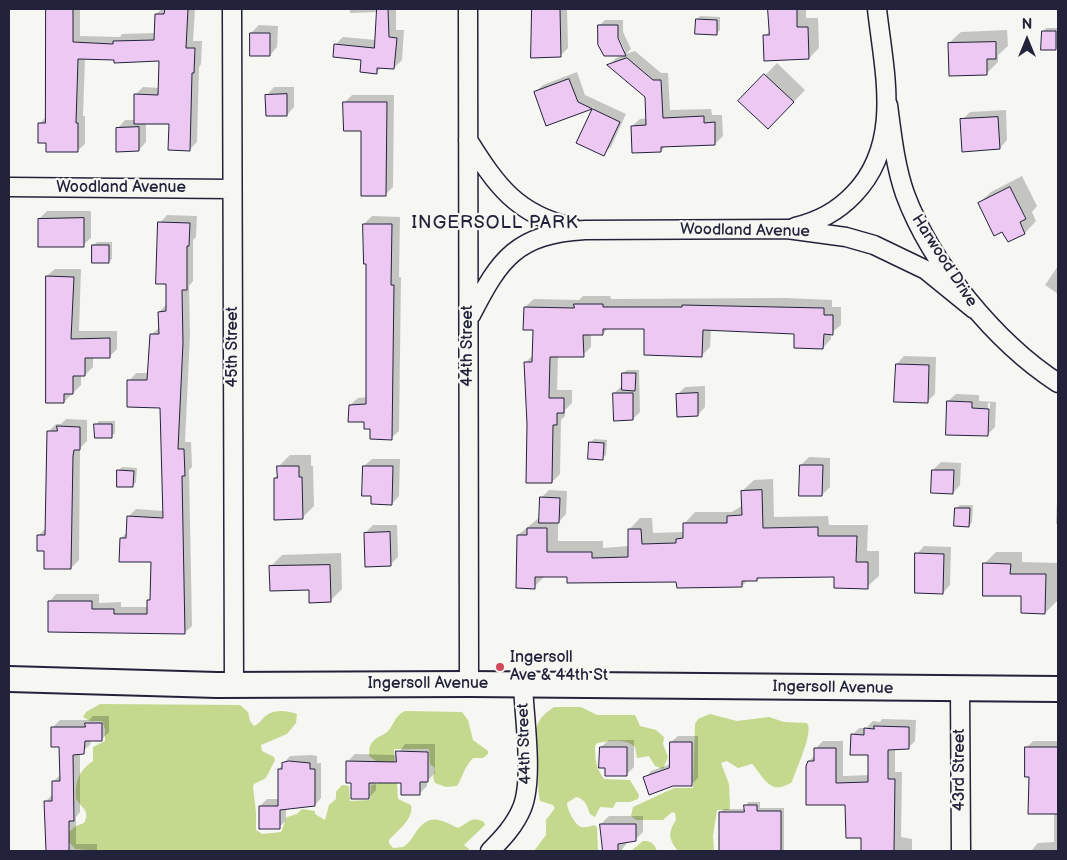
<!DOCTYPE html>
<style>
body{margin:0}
#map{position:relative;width:1067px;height:860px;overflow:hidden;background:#f6f6f2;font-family:"Balsamiq Sans",sans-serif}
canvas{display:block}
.frame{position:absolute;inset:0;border:10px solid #22223b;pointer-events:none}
.north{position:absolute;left:1002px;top:15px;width:50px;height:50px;-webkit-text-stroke:4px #f6f6f2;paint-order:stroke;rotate:0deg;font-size:14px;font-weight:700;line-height:20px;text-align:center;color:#22223b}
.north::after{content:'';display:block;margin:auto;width:18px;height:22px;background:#22223b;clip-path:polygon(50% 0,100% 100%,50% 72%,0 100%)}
</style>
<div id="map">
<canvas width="1067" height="860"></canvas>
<div class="frame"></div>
<div class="north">N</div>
</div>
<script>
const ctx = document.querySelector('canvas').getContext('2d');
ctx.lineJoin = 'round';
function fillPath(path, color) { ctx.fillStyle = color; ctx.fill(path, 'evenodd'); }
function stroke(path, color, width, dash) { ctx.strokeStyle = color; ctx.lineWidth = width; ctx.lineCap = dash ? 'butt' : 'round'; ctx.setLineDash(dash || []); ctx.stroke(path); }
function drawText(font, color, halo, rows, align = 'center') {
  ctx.font = font + ' "Balsamiq Sans",sans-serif'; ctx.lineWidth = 4.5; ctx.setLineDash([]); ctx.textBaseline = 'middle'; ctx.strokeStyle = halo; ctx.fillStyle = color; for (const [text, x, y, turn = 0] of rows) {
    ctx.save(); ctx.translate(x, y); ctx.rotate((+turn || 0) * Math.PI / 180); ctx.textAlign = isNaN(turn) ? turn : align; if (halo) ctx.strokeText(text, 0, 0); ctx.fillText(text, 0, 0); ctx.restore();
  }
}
fillPath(new Path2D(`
 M100,704L240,705L248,712L250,721L254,726C261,723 262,718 267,715C276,709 287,711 297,714L296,723L287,734L261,745L262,751L274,757L275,760L266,778L254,784L253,787L256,812V830L262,834L281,832L287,817L297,814L302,809L315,811V814L325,820L329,805L336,799V792L342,785L349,786L350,801L370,800L371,785L377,784L376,761L369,756C369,752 369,747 371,744C374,738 382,736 387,732C395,725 393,717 405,711L462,712L468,720L473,740L488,751V754L483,758H473C464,767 463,777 457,786L446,787L435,783L433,777L435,768L430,764L429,749H394L395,766L400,778L397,784L398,799L411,805C414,819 398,830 389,840V843L393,848L403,847C408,844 411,840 414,835C428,813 438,818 458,828C469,823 472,815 484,822L485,825L464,845L469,849V851H99L75,849L64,836L76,826L84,823C91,811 81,807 76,799C75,780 79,771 93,761V747L105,741V729L102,721H90L83,717L86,712Z
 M554,707H581L597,715H635L640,726L656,730L664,737L663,744L668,757L663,769L655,766L649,756L637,758L635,747C624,738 611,741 597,743L595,746C595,760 596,768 604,779L630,780L639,795L638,799L630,802H616L613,808L600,807L595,817L590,814C587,806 586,799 576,797L567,803C567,809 575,826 582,827C585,828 591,826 594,825L597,827L598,851H534L546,835V820L555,808L553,805L540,801C537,788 539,776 538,762C536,737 529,723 554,707Z
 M710,714L737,721L769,717L784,722L807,723C814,732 796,769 792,782C770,797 764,777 752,764L738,768L727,761L721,763L729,784L730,807L729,810H717L713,836L714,851H678C668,839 668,832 676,820L675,813L672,812L663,820H636L631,816L633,807L674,788H693L695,724L698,719Z
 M643,841C651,841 654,843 657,851H631Z`), '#c4d98e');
fillPath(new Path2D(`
 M46,9H80V36L120,37L122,34L155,33L156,14L162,9H195L193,41H202L201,64L199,67L197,142L189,150L170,123H146V142L139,150L118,128L125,120H135V95L143,87L160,88V60L85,58L83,116H85V144L77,151L48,142L40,123L46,117Z
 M350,9H396V30H404L402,60L394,68L382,67L376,73L362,59L335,45L343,37L376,40L378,12L350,13Z
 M534,9H567L568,48L560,56H533Z
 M770,9H806V18H818L819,48L809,58L765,36L770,30Z
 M700,16L720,17V30L716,34L697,19Z
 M605,20H623V32L631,49L626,54L635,51L661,73H668L670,110L711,109L712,115H722L723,136L715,144L666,146L661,151L632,126L640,119L647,118L646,97L609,65L616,58L624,55L600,25ZM616,32L625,51H622L614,33Z
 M259,25L278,26L277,47L270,55L251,33Z
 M1046,28H1058V46L1055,49L1043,32Z
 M1007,30L1008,46L998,55V62L987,73L949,43L961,32Z
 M777,63L805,90L780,116L740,101Z
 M577,72L585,95L626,114L611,147L603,154L578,142L594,107L547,125L535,92L543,85Z
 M274,87H294V107L287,115L267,95Z
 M352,95H394L393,187L385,195L362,129L344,103Z
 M1006,110L1007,140L1000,148L962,120L970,112Z
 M1022,176L1037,206L1032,212L1036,221L1025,233L1008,240L1003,230L979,203L991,192Z
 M47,211H91V238L83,245L39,219Z
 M167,215L197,216L196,237L193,240V281L189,286L190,335L185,442H191L192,467L189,470L192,626L184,633L49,602L56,594H99V603L121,602V607H148V601L152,597V561L121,538L128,532V517L136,509L164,511L161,407L129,381L136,373H149L151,335L160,327L159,312L167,304V283L160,223Z
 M372,216L400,217L399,277H401L399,431L391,438L371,428L350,405L358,398L368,397V263L364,224Z
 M97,242H112V259L108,262L93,246Z
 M1058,266V294L1045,285Z
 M55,269H81L79,331H117V349L110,356L93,357V367L85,375H81V385L64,402L47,276Z
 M583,296H610L611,299L786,298L832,300V307H841V325L831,333V339L823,348L796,333L711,329L710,347L702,355L645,328H608L603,334H591V347L583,355L558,356L557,390H572V403L565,410V416L561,420L560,474L552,482L529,424L526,362L533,355L534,329L525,307L534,299L579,300Z
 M904,356L936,357L935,394L927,402L897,364Z
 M627,370H639L640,412L633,419L614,393L622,386L623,373Z
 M705,386V407L698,415L678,394L685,387Z
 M956,394L979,395V401L996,402L995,427L987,435L948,401ZM988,403H990L989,429H987Z
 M66,419L87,420V441L80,448L79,560L71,568L45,550L38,536L46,528L48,432L56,424H61Z
 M99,421H115V433L111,437L96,425Z
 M594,439L607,440L606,455L602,458L590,443Z
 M290,455H311V466H313L314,506L302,518L275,478L279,475L278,467Z
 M809,457L830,458V487L822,495L801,465Z
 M372,459H400L399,496L392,504L372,494L364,466Z
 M941,462L961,463L960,485L953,493L933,470Z
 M122,467L137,468L136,482L133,485L118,471Z
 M773,479L774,517L828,516L829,525H868L867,551H879V576L867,587L835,576H760L757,580H748L742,586L678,581L545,576L534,587L518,535L540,517L541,498L549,490L567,491L566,514L558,523V541H603V548L629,546V530L640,518H652L653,533L684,532V524L695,512H732L743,505L742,491L754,480Z
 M1058,497V524H1056L1057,499Z
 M960,505H973L972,522L969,526L956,508Z
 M373,525H397L398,557L390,565L365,533Z
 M924,546L951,547L950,585L943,593L917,554Z
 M996,552H1022V562L1057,563V601L1045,613L984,564Z
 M341,553L342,589L330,601L270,567L282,555Z
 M93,716H109V732L102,739L91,740L90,745L80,753V812L76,817V844H97V851H47L46,801L53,794V782L61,774L60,746L53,727L60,720H89Z
 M882,719L916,720L915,741L908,748H895V772H902L901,837L912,839V851H862V837L847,804L809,761L815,755V749L823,741H843V776L869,775V754L852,735L859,728H866L873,721L880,722Z
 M678,736H698V778L691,785L645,778L651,771L671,764V742Z
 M609,740H634V767L626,775L601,747Z
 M1033,741H1058V851H1031L1038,843L1054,842V812L1030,776L1027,747Z
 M405,744H435V773L427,781V786L419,794L402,782H376V790L369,798L353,781L347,762L355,754L397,755Z
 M311,755L317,756V763H321V798L315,805L286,808V821L279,827L260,806L267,799H279V769L284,763L290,756Z
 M748,802H760V808H784V851H720V812L724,809H745Z
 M609,816H643V832L635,840H629L621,851H603L601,824Z`), '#0003');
const building = new Path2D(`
 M46,9H73V42L113,44V41L154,40L155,14H164L165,9H188L186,48H195L194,73H192L190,151L168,150L169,124H134V94L158,95L159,61L114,63V60L78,59L76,123H78V152H46V143H38V123H45Z
 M377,9H388L389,37L397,38L394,69L377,68V74L360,72L361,60L333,57L334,44L374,48Z
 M532,9H560L561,57L531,58Z
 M768,9H797V27H808L809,59L764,61L763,35H769Z
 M696,19L717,20V35L695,34Z
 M598,25H618V38L626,56H604L598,45Z
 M1042,31H1056V50H1041Z
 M250,33H270V56H250Z
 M996,42V59H987V75L949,76L948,43Z
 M627,58L653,80H661L663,118L704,116V123L715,122V145L661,147V152L632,153L631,126L646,125L645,97L607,65Z
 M764,74L794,102L768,129L738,101Z
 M569,79L578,102L620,122L604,156L576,143L592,109L546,126L534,92Z
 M287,94V116H266L265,95Z
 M343,102H387L386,196H361V131H344Z
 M998,117L1000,149L962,152L960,119Z
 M139,127V151L116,152V128Z
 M1010,187L1026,219L1020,222L1025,234L1008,242L1002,232L994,236L978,203Z
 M84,218V247H38V219Z
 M158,222L190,223L189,246H187V290H182L183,343L178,449H184L185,476H182L185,634L48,632V601H92V609H114V614H147V600H150L151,562H119L120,538H126L127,516L163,518L160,408L127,407V380H147L150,334H159L158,312L166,311V284H156Z
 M363,224H392L391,285H394L392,440L370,439V429H364V422H348L349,405L366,404V264H364Z
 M92,245H109V263H92Z
 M46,276L74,277L71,339L110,338V358H85V376H73V394H64V403H46Z
 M574,304H603V307H682V305L824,308V315H833V335L824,334L823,349L794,348V334L703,330L702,357L644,355V329H603V335H583L584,357H550L549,398H564V413H557V425H553L552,483H526L527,424L524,362H532L533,330H523L524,307L574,308Z
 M896,364L929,365L928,403L894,402Z
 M622,373H636L635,391L622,390Z
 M613,393H633V420L614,421Z
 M698,393V416L677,417L676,394Z
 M947,401L972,402V408L989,409L988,436L946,435Z
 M94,424H112V438H95Z
 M57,426L80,427V450H74L73,456L71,569H44V551H37V535H45L47,431H57Z
 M589,442L604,443L603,460L588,459Z
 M800,465H823L822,496H799Z
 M277,466H299V477H302L303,519L274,520V478H277Z
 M363,466H393L392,505L371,504V496H362Z
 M117,470L134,471L133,487H117Z
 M932,470H954L953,494L931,493Z
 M762,490L763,528L818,527V536H857L856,562H868V589L834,588V577L757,578V581H742V587L677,588L676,582L567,583V577H535V589L516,588L517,535H527V528H547V552H592V558L628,557V529H641L642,544L676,543V539L683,538V523H727V516L742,515L741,491Z
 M540,497L560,498L559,523H539Z
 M955,508H970L969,527L954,526Z
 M390,532L391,566L365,567L364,533Z
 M915,553L944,554L943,594L915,593Z
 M983,563L1011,564L1010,574H1046L1045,614L1021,613V596H983Z
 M330,565L331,602L309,603V590L270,591L269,566Z
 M85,723H102V741H85L84,754L73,755L74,821H69V851H46L44,801H52V781H60L59,747H51V727H85Z
 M874,726L909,727V749L888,750V779H895L894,851H861V838H846L845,805H806V766L808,761H814V748H836V783L868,782V755H850L851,734L864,735V728L874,729Z
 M670,742H692V786H673L649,795L643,777L669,768Z
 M600,747H627V776H605V768H599Z
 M1025,747H1058V814H1028L1029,777H1025Z
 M396,751L428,752V782H420V795H401V783H369V799H351V783H346V761L396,762Z
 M289,761L310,763V769H315V806L280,810V829H259V806H278V769H282V763Z
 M744,805H757V811H781V851H719V812H744Z
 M600,824H636V841L618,844V851H603Z`);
fillPath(building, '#edc8f2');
stroke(building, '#22223b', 1);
const street = new Path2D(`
 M232,9L234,685
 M468,9L469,684
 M888,105C892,135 895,165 905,194C931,264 995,342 1058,383
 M468,140C496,185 517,215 572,227
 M9,187L232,189
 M795,227C817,222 838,211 854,194C903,143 884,72 877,9
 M471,315C500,258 517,234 585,230L787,229L846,237L874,245L926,270L974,309
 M960,689L961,851
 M490,851C503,838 515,825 522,808C534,778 524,718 523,684`);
const secondary = new Path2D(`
 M9,679L217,685L469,684L1058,689`);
stroke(street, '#22223b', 21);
stroke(secondary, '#22223b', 28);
stroke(street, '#f6f6f2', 18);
stroke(secondary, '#f6f6f2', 24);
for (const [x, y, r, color] of [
 [500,667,5,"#d1495b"]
]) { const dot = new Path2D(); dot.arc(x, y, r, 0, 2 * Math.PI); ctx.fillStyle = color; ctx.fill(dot); stroke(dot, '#f6f6f2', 2); }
drawText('16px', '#22223b', '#f6f6f2', [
 ["Woodland Avenue",121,188],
 ["Woodland Avenue",745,231,1],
 ["Harwood Drive",944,261,57],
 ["44th Street",468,346,-90],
 ["45th Street",233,347,-90],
 ["Ingersoll Avenue",428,684],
 ["Ingersoll Avenue",833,688,1],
 ["44th Street",525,744,-92],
 ["43rd Street",960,770,-90]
]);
drawText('16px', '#22223b', '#f6f6f2', [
 ["Ingersoll",510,658],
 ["Ave & 44th St",510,676]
], 'left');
ctx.letterSpacing = '1px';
drawText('18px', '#22223b', '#f6f6f2', [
 ["INGERSOLL PARK",495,223]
]);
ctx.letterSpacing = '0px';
</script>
